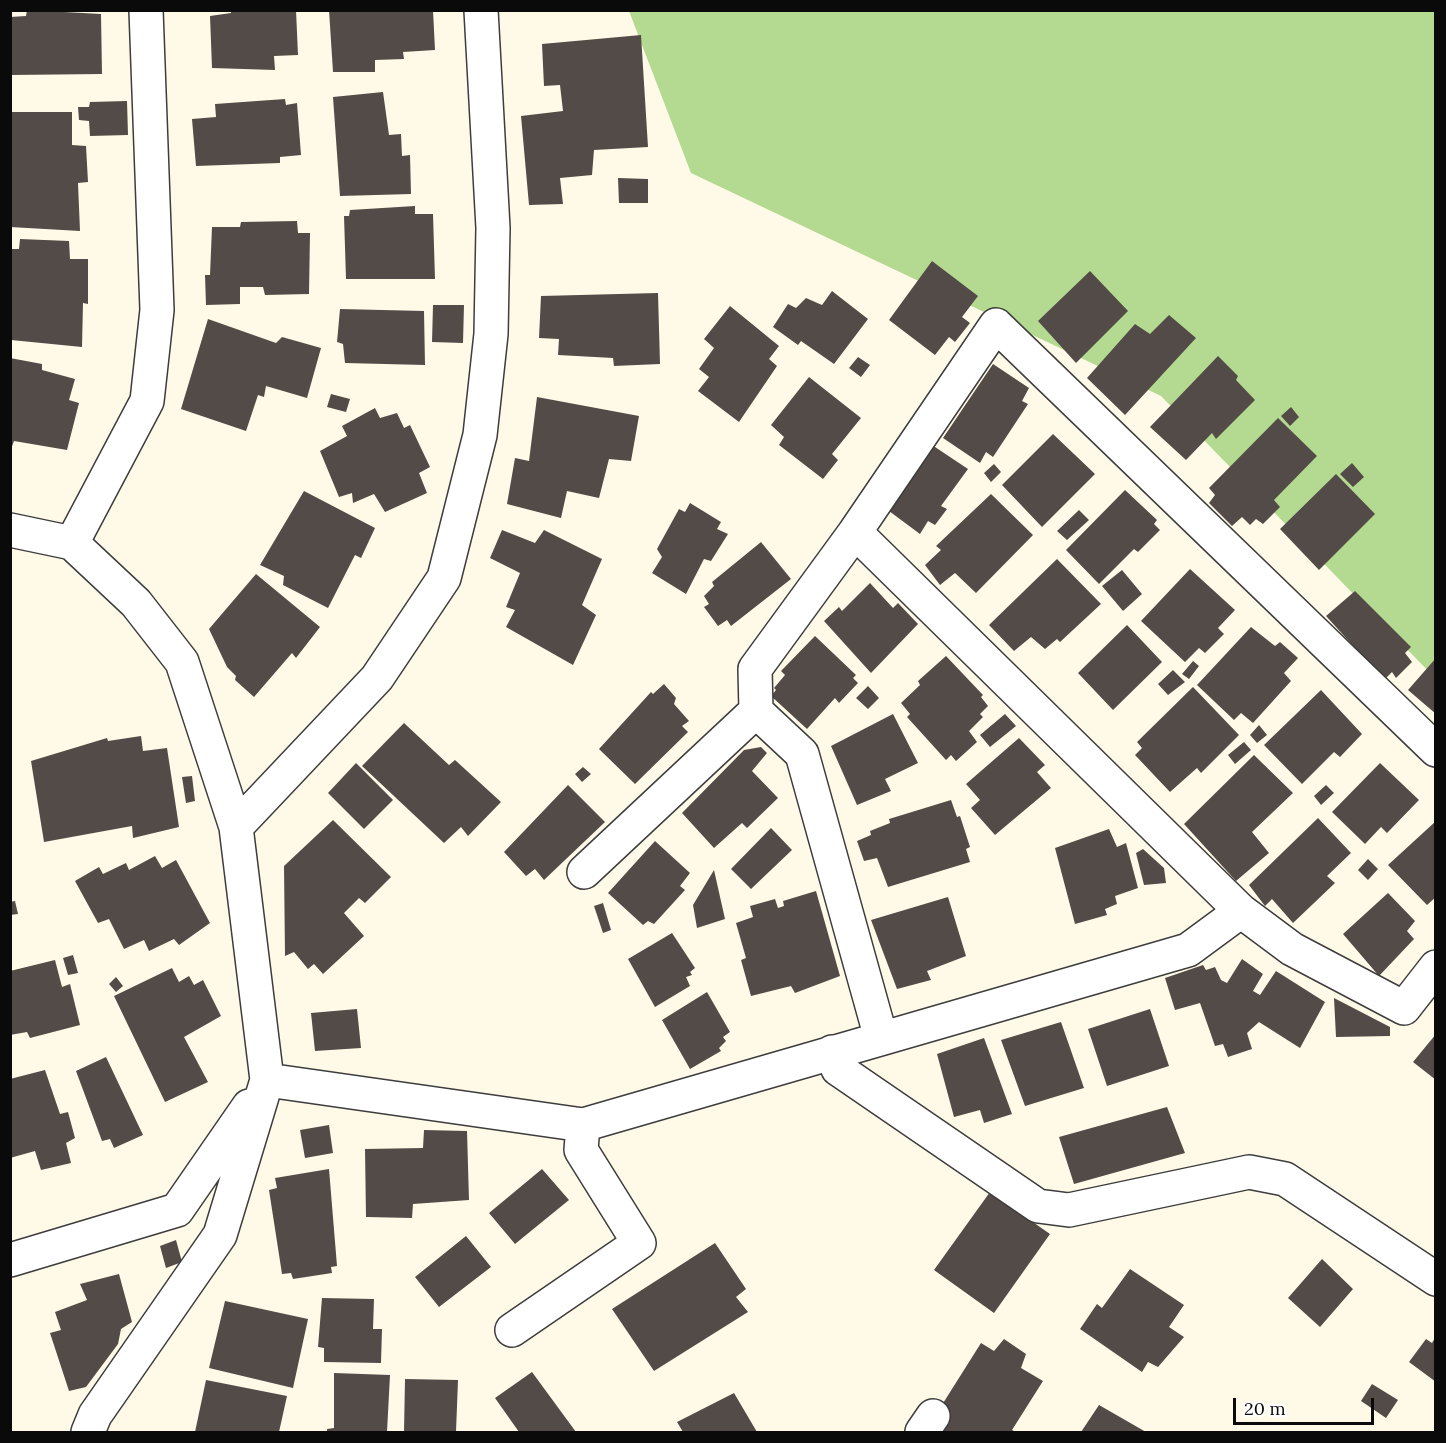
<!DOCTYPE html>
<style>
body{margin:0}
#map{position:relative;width:1446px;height:1443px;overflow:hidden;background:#fffae8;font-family:Lora,serif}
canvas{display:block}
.frame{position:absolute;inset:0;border:12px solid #0a0a0a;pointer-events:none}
.scale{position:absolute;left:1233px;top:1398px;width:141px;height:27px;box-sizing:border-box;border:3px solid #0a0a0a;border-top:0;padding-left:8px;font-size:18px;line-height:21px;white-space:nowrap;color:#0a0a0a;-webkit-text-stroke:4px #fff;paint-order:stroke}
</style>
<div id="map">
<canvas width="1446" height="1443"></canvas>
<div class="frame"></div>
<div class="scale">20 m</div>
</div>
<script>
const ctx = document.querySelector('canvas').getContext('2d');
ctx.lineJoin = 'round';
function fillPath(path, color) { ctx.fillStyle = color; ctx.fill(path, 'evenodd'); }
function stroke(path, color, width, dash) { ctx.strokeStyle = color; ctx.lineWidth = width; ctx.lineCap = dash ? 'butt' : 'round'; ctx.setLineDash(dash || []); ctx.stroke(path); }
fillPath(new Path2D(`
 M629,11H1435V678L1161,396L691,173Z`), '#b4d991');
fillPath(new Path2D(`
 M27,10L101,14L102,74L10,75V17L26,16Z
 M231,10H296L298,55L274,56L275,70L212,68L210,16L231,13Z
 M329,10H433L435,50L403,52L404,59L375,60V72H333Z
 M641,35L648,147L594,150L592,175L560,178L563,204L529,205L521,116L563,111L560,85L544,86L542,44Z
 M383,92L389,135L401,134L402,156L410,155L411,194L340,196L333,97Z
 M285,99L286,105L297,103L301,155L280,157V163L196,166L192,119L216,117L215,104Z
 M127,101L128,135L90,136L89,121L79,120L78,107H89L90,102Z
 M10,112H72V145L86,146L88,182L78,183L80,231L10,227Z
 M618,178L648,179V203H619Z
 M415,206V214H433L435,279H346L344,216H349L350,210Z
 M297,221L298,233H310L309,294L265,295L263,287H240V304L206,305L205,275H210L212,227H240L241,222Z
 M20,239L69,241L70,259H88V304L83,303L82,347L11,340L10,249H19Z
 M932,261L978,296L962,317L970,323L955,342L949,337L935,355L889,320Z
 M1090,271L1128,311L1076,363L1038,321Z
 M832,291L868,319L834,364L801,341L798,345L773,327L788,304L796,308L806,298L822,305Z
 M658,293L660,364L614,366L613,358L558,355L559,339L539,338L541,296Z
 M433,305H464L463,343L432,342Z
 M730,306L779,346L769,359L777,366L739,422L698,391L709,377L699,369L714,348L704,339Z
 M340,309L424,311L425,365L345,363L343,344L337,342Z
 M1169,315L1196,338L1125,415L1087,378L1135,324L1150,334Z
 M208,319L276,343L282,337L321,348L307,398L266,386L264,397L258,395L246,431L181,409Z
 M1218,356L1238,376L1236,380L1255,400L1216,439L1212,433L1186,460L1150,427Z
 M858,357L870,365L861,377L849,368Z
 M10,358L42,364V370L75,379L69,400L79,403L67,450L14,441L10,452Z
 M993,364L1029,388L1022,401L1028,404L993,457L986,452L980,463L943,438Z
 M809,377L861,418L832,454L838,460L823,479L779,445L784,437L771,425Z
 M331,394L350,399L346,412L327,407Z
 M537,397L639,416L631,461L609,459L599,498L567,491L561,518L507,504L515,458L529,461Z
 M1291,407L1299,417L1290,426L1281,416Z
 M375,408L380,418L397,413L404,428L410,425L430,467L419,473L427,493L385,512L374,494L353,503L352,493L339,497L320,451L347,436L342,426Z
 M1278,418L1317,456L1274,500L1280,507L1263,524L1256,519L1250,525L1242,517L1232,526L1209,503L1215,495L1209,488Z
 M1053,434L1095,474L1042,527L1002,485Z
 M932,445L968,469L941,506L947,509L935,525L928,521L920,534L889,511Z
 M1352,463L1364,477L1353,487L1340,474Z
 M994,464L1001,472L991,482L984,473Z
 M1336,474L1375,514L1319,570L1280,529Z
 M1125,490L1157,520L1154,524L1160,530L1138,552L1134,549L1099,584L1066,550Z
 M304,491L375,528L361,558L355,555L328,608L283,585L284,576L260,565Z
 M991,494L1033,535L976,593L955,573L940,585L925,565L941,550L936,546Z
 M690,503L721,522L717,529L728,534L711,561L704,559L686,594L652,573L662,557L657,549L679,509L685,512Z
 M1079,510L1089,520L1067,540L1057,531Z
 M502,530L535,543L544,530L602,559L582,605L596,615L573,665L506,627L515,610L506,607L520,573L490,558Z
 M761,542L791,579L731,626L727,620L718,626L704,607L709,604L704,596L714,586L712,582Z
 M1057,559L1101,604L1060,642L1057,639L1045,649L1031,637L1014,651L989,625Z
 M1190,569L1235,610L1218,628L1224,634L1205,653L1199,648L1185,662L1141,621Z
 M1122,570L1142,594L1123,611L1102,586Z
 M256,574L320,627L296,658L292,653L254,697L235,680L236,676L227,667L209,629Z
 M870,583L893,608L898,603L918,624L871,673L824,621L839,607L842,611Z
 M1355,591L1411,647L1405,653L1412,662L1396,678L1392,672L1384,680L1326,616Z
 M1127,625L1162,662L1113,710L1078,673Z
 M1251,627L1275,646L1280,642L1298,658L1284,673L1291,681L1253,723L1241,713L1234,720L1197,685Z
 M815,636L856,675L853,678L858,683L839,703L835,698L807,729L771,696L776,690L774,688L785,675L781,671Z
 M946,656L983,695L981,697L988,706L980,714L983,717L969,731L977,742L956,761L951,755L946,760L907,717L910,714L901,703L920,685L918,681Z
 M1436,658V714L1408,690Z
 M1193,661L1199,666L1189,679L1182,674Z
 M1173,670L1185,682L1168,695L1158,684Z
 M664,684L676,698L674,704L689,721L682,726L688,732L635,784L599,749L651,692L653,694Z
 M868,686L879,698L868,709L856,698Z
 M1193,687L1239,735L1201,773L1197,768L1170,792L1135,755L1142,748L1137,742Z
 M1321,690L1362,734L1340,757L1334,752L1302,784L1264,745Z
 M893,714L918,763L885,779L891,791L857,805L831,746Z
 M1005,714L1016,726L990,747L980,735Z
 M404,723L449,765L455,760L501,802L468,836L461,827L444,843L362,766Z
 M1259,725L1267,735L1257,743L1250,735Z
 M141,736L143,751L167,748L179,827L133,838L132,826L44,842L31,761L107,738L108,741Z
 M1019,738L1045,765L1037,772L1051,788L995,835L971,808L980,800L966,784Z
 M1244,742L1251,750L1235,764L1228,755Z
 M761,747L767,753L752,771L778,798L747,828L742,823L714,848L682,813L744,750Z
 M1254,755L1293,793L1252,832L1269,853L1236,881L1184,824Z
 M356,763L393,800L364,829L328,793Z
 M1380,763L1419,800L1387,833L1381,827L1365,844L1332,812Z
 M583,767L591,774L582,782L575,774Z
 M192,776L195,801L186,803L182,777Z
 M568,785L605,822L544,880L535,869L526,876L504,852Z
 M1326,785L1334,793L1321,805L1314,796Z
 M951,800L957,817L960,816L970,847L966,849L970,862L888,887L877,858L864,861L857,841L871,835L870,831L890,823L889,819Z
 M1318,818L1351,853L1327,876L1335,883L1293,923L1272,899L1265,906L1249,885Z
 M333,820L391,877L365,903L359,898L344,913L364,936L323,974L314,964L308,969L294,952L285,956L284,866Z
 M1436,821V897L1427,905L1388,865Z
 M771,828L792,850L751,889L731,869Z
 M1109,829L1117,847L1126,843L1138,888L1115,896L1117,904L1105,909L1107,915L1075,924L1055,848Z
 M655,841L690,873L680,886L685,890L654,924L648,921L643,925L608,893Z
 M1143,849L1164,868L1166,883L1144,885L1136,853Z
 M155,856L162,868L176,860L210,923L179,945L174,939L149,951L144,940L124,949L109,919L98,923L75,881L99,867L103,874L126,863L129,870Z
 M1368,859L1378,869L1368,880L1358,870Z
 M714,870L725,919L697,928L693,905Z
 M816,891L840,976L795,993L791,986L751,996L741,960L746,958L736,923L753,917L750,906L775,899L778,908L784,906L783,901Z
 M1388,893L1415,921L1407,931L1414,939L1379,976L1343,934Z
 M948,897L966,956L927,971L931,980L897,989L871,920Z
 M15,901L18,914L10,915V902Z
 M603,903L611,930L603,933L594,906Z
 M672,933L695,968L690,972L692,975L686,977L690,986L655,1007L628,959Z
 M73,955L78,973L68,975L63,958Z
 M1242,959L1263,974L1253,991L1260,995L1276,971L1325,1002L1300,1048L1259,1022L1247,1033L1252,1049L1228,1057L1223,1044L1215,1046L1200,1003L1175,1010L1165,978L1203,965L1206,970L1215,967L1221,980L1227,983Z
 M55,960L62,987L70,984L80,1025L30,1038L27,1032L10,1035V971Z
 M172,968L179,982L189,976L194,985L203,980L221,1016L184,1037L208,1082L165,1102L114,996Z
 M116,977L123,986L116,992L109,984Z
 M707,992L730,1032L723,1037L726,1041L719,1048L721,1051L690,1069L662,1020Z
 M1334,998L1390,1027V1036L1336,1037Z
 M357,1009L361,1048L315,1051L311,1013Z
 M1150,1009L1169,1066L1107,1086L1088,1029Z
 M1061,1022L1084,1088L1025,1106L1001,1040Z
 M1436,1034V1080L1413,1062Z
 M984,1038L1012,1114L984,1123L980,1110L954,1117L937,1054Z
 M106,1057L143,1135L114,1148L110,1139L102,1141L76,1071Z
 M45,1070L60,1114L68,1112L75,1138L66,1143L71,1163L41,1170L35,1151L10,1158V1079Z
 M1167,1107L1185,1153L1074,1184L1059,1137Z
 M329,1125L333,1153L305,1158L300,1130Z
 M424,1130L467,1131L469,1200L413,1204L412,1218L366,1217L365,1149L423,1148Z
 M329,1169L337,1266L331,1267L332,1273L293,1279L291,1273L282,1274L269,1190L277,1188L275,1178Z
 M542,1169L569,1200L515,1244L489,1213Z
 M990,1192L1050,1234L994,1313L934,1270Z
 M466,1236L491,1267L439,1307L415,1277Z
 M176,1240L182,1262L166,1268L160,1246Z
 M715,1243L746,1289L736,1297L748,1312L654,1371L612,1309Z
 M1322,1259L1353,1289L1320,1327L1288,1298Z
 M1130,1269L1184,1305L1169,1327L1184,1337L1158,1367L1148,1362L1142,1372L1080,1329L1097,1304L1102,1308Z
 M119,1274L132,1322L121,1329L118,1344L86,1387L69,1391L50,1333L61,1330L55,1312L87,1300L80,1284Z
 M322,1298L374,1299L373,1329H382L381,1363L324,1362V1348L318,1347Z
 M225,1301L308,1319L293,1388L209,1368Z
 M1436,1336V1382L1409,1362L1426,1339L1432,1343Z
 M1004,1339L1026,1354L1021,1368L1043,1381L1012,1430L1016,1432H933L940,1408L981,1343L994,1351Z
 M532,1372L576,1432H519L495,1398Z
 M334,1373L390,1375L387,1432H327V1429L334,1428Z
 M405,1379L458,1380L456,1432H404Z
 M206,1380L287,1396L279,1432H195Z
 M1372,1384L1398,1400L1386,1418L1361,1401Z
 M734,1393L757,1432H683L677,1422Z
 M1099,1405L1146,1432H1081Z`), '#534b47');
const minor = new Path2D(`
 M10,530L72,543L136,603L182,662L236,827L267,1080L220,1235L95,1415L88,1432
 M855,532L996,325L1436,750
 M72,543L147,401L157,310L146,10
 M236,827L377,678L444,578L480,435L491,334L493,228L481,10
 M584,872L756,711
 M881,1038L802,754L756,711L755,669L855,532L1241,911L1292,949L1404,1008L1436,967
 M832,1052L838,1069L1038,1206L1069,1210L1249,1172L1285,1179L1436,1279
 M267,1080L583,1125L1188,950L1241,911
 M10,1260L177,1210L249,1106
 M512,1330L639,1243L581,1150L583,1125
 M922,1432L933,1416`);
stroke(minor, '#3d3d3d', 36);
stroke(minor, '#fff', 33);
</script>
